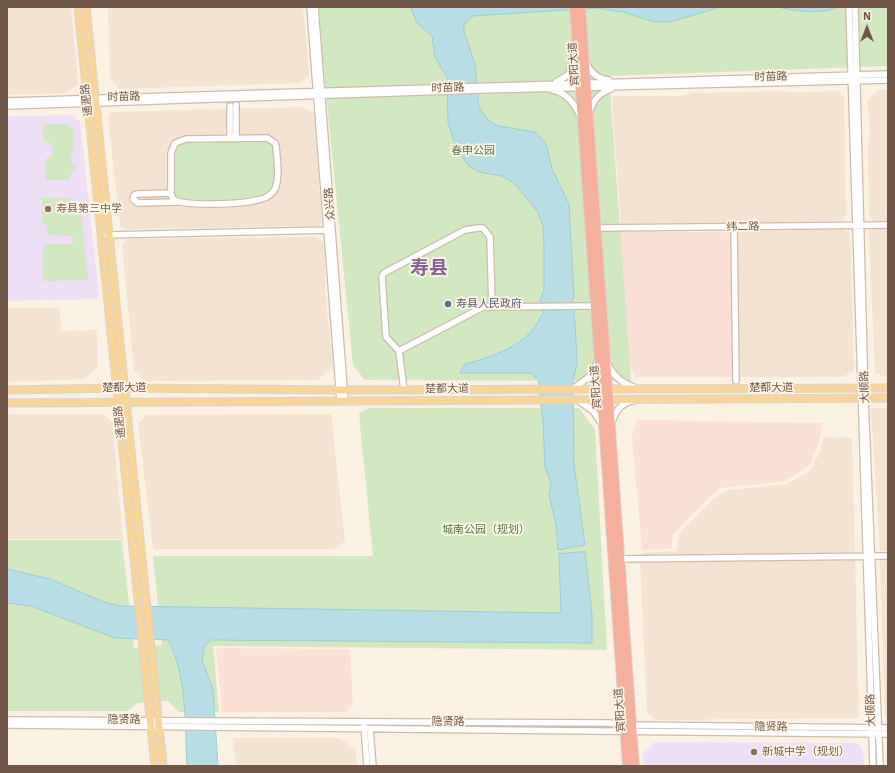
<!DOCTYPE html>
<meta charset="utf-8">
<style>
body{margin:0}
#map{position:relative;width:895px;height:773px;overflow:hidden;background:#fbf1e2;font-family:"IBM Plex Sans",sans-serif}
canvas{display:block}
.frame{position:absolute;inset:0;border:8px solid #725749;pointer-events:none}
.north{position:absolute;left:847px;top:8px;width:40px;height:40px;-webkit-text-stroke:3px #fef5e7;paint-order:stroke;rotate:0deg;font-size:11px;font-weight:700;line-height:16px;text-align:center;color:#725749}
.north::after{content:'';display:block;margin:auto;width:14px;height:18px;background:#725749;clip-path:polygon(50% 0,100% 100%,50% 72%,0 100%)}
</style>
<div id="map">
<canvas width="895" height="773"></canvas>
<div class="frame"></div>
<div class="north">N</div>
</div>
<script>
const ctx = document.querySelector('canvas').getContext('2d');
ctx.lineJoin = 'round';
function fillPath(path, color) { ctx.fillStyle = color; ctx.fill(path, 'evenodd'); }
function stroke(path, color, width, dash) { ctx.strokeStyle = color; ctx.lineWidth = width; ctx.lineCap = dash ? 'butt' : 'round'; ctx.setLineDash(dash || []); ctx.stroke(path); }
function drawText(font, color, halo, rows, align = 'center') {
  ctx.font = font + ' "IBM Plex Sans","Noto Sans SC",sans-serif'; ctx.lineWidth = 3.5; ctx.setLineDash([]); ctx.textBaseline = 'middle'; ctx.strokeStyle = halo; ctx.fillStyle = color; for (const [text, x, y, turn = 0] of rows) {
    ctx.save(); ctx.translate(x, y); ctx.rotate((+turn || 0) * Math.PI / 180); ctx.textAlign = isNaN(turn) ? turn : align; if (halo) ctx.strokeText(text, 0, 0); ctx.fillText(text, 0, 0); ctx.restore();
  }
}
fillPath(new Path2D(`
 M7,7H71L78,84L66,93L7,95Z
 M108,7H303L309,74L301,83L119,89L110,78Z
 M878,90H888V221H873L869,215L868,145L870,128L867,101Z
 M778,91L798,92L838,91L844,97L846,215L841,221L621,224L612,98L614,96H679L694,93Z
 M303,107L314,113L322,223L317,226L125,229L120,225L108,117L111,112Z
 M875,226H888V377L875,373L869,232Z
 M842,228L850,234L854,371L842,377H738L737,231Z
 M316,237L324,243L326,302L333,366L318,380L144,381L134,371L122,244L126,239Z
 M7,308H60L61,331L97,330L98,366L85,379L7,382Z
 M871,408H888V551H880Z
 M7,414H103L112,422L123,539H7Z
 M331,414L345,541L335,549H153L138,423L147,415Z
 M824,437L852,438L855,554L642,557V553L676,551L680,532L712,500L728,490L787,484L810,471L819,454Z
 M855,559L859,718L656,720L647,713L640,561Z
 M880,559H888V715L885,714Z
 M233,738H340L356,750L357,766H236Z`), '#f3e3d0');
fillPath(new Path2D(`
 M616,232H734L735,377H635L625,353Z
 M637,420L823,423L819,442L810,465L794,476L782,482L719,488L673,534L671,549L642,550L632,435Z
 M216,648L350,649L353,705L346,712H222Z`), '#fbe0d5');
fillPath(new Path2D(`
 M72,115L80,122L99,297L97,299L7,301V116Z
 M655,742L858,743L863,751L864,766H644L643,754Z`), '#eedff7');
fillPath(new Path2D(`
 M319,7H888V66L609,76L631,381L365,380L353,365L324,72Z
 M43,124H68L73,129L74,150L71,151L72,165H76L77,167L72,171L69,180H46L45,159L52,156L53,149L51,144L44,141Z
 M266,139L274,143C275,156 280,178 273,189C264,205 202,204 185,202C181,202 177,199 173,198L172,153L176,144L185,140Z
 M42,198H70L71,204L81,212L88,280L43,281V244H73V236L47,235V225L42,224Z
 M369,408H579L595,430L607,650L213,646L219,712H179L168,701L137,703L128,711H7V540H122L134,648L162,645L153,556H373L359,414Z`), '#d1e8c1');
const water = new Path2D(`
 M411,7H721L670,22H654L623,12L596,8L473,16L464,24V31L475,64L479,107L488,120L498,126L535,132L546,143L552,169L569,204L574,297L572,300L575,321L577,363L573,382L574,464L585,545L558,550L556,524L549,495L551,483L545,467L543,422L538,379L530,373H460L465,364C488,358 518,349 534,328C538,323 540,317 544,312L540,302L544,289V245L543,226L537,211L514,183L502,176L479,172L469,166L456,148L448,122L447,78L435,57L432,36L417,23Z
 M778,7H838C823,15 794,11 778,7Z
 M585,552L592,614V643L211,640L204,647L202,660L213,689L218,766H187C185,728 187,674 168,640L115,638L31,606L7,603V569L50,579L104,602L121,606L561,613L559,554Z`);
fillPath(water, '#b7dee4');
stroke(water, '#9ecdd5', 1);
const minor = new Path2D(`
 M310,7L340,401
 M315,7L345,401
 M849,7L873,766
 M855,7L865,398L880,766
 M586,62C590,72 598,79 609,80
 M556,82L568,75L576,58
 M553,90C566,93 575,104 580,116
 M7,101L888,74
 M236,105V139
 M7,106L481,90L888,80
 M230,106V139
 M590,112C593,100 599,93 611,89
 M267,138L275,143L276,146C277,159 280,177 275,189C271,196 264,199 257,200C243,204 183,207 173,199L171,194V153L175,143L186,139Z
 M171,193L137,194L134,195L133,199L138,203L177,202
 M597,228L888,225
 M734,229L736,381
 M107,235L330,230
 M399,351L386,337L382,276L384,273L465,230L478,228H483L490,237L492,307
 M608,365C614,377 623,384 636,388
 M574,388L589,377L597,363
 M404,390L399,351L483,307L596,306
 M579,401L593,411L602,424
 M612,422C616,411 620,404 632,401
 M618,559L888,556
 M7,720L608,723L632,725L888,728
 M7,725L888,734
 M364,726L367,766
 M370,729L373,766`);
const major = new Path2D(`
 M78,7L155,766
 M86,7L163,766
 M7,390L124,388L344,390L888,388
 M7,403L888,398`);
const highway = new Path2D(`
 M574,7L627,766
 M581,7L635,766`);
stroke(minor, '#cebbac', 8);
stroke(major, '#dad3d0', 9);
stroke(highway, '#dad3d0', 10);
stroke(minor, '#fff', 5.5);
stroke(major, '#f8d59b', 7);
stroke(highway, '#f4b09a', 8);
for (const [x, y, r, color] of [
 [48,209,4,"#8d6e63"],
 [448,304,4,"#5c6f8a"],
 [754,752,4,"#8d6e63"]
]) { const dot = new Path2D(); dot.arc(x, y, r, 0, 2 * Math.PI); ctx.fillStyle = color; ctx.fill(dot); stroke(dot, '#fef5e7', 1.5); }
drawText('11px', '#725749', '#fef5e7', [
 ["宾阳大道",574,64,-94],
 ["时苗路",771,77,-2],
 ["时苗路",448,88,-2],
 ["时苗路",124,97,-2],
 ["通淝路",87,100,-96],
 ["众兴路",330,204,-94],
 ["纬二路",743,227,-1],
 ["宾阳大道",596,387,-94],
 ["大顺路",865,387,-92],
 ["楚都大道",124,388],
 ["楚都大道",771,388],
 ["楚都大道",447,389,-1],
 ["通淝路",120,422,-96],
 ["宾阳大道",620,710,-94],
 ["大顺路",871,710,-92],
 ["隐贤路",124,720],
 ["隐贤路",448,722],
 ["隐贤路",771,727,1]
]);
drawText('11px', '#527842', '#fef5e7', [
 ["春申公园",473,151],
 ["城南公园（规划）",486,530]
]);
drawText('11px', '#785e54', '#fef5e7', [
 ["寿县第三中学",56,209],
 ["新城中学（规划）",762,752]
], 'left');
drawText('11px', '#4e5e75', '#fef5e7', [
 ["寿县人民政府",456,304]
], 'left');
drawText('bold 19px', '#846595', '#fef5e7', [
 ["寿县",429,269]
]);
</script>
